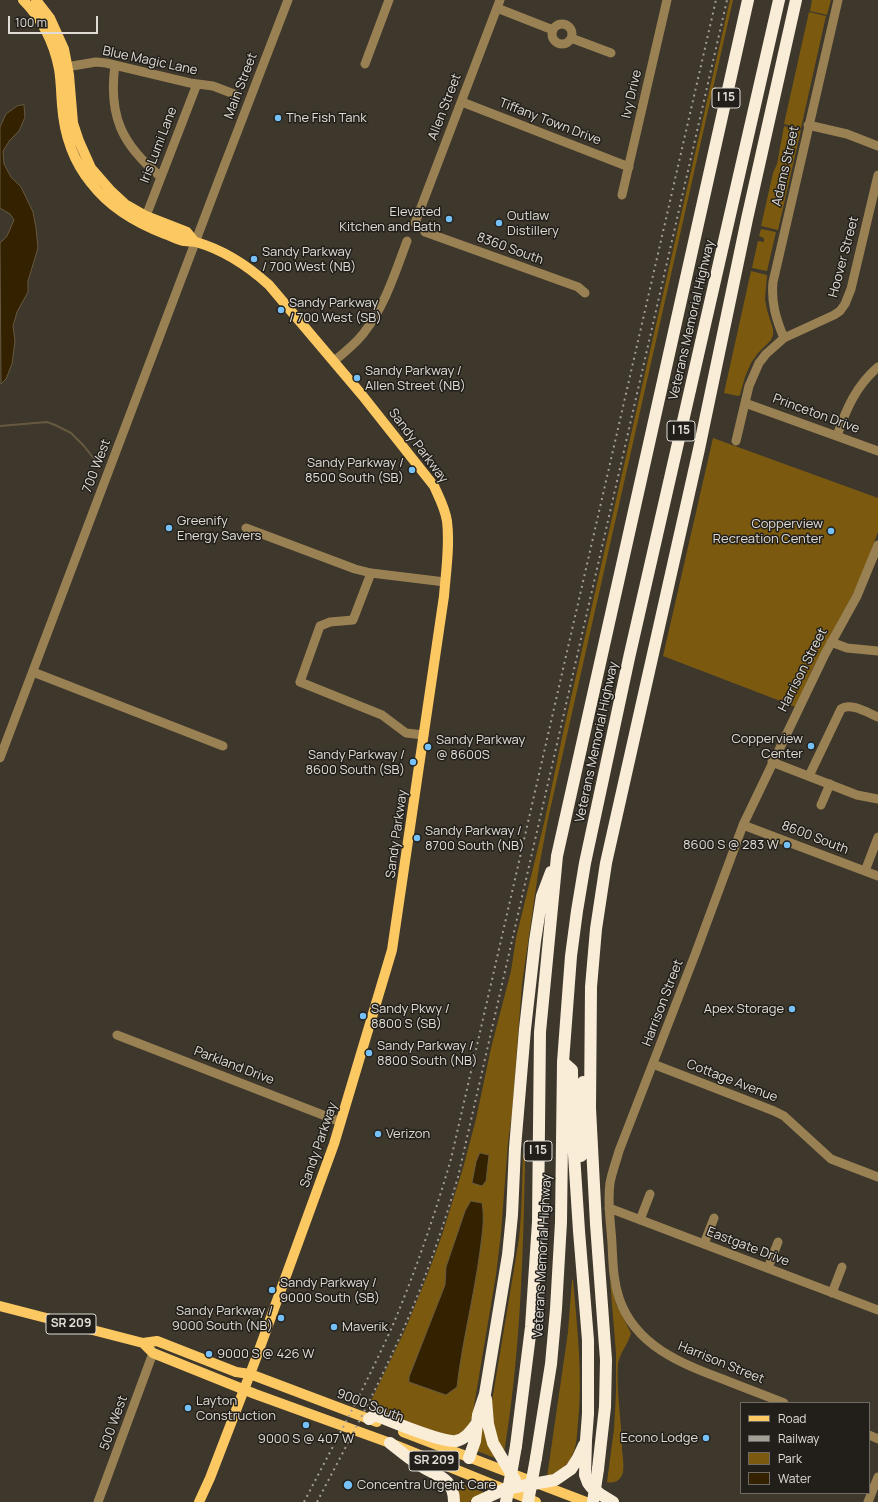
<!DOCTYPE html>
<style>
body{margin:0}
#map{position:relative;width:878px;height:1502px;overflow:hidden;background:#3d372c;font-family:Manrope,sans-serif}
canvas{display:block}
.legend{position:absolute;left:740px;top:1402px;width:130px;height:92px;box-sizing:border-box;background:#221f1a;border:1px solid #6e6b65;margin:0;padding:5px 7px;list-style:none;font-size:12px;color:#e0dcd5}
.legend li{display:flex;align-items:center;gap:8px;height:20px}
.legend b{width:20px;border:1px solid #6e6b65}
.scale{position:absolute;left:8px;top:16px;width:90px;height:18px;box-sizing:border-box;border:2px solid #e0dcd5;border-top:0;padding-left:5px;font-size:12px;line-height:14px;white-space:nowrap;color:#e0dcd5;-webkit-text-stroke:3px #221f1a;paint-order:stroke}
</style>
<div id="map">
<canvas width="878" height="1502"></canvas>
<ul class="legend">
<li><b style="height:5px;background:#fcc862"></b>Road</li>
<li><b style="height:5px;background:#a49f96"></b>Railway</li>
<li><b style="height:11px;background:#7b5a10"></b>Park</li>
<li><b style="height:11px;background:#332100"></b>Water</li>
</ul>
<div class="scale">100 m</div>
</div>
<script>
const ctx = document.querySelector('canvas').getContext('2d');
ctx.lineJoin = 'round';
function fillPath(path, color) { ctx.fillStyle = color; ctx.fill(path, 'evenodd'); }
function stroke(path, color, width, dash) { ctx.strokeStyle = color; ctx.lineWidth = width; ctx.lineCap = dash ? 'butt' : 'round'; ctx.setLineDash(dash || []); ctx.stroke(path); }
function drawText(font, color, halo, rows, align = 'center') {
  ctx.font = font + ' Manrope,sans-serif'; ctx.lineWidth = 3; ctx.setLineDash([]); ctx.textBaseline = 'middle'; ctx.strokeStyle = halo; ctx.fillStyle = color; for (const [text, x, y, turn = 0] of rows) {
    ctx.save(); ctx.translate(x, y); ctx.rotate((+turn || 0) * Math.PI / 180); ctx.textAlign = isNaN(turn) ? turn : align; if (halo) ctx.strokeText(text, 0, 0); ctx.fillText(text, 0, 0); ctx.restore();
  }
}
fillPath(new Path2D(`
 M730,0H733L548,819L539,867L522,984L512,1113L508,1143L501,1233L496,1275L472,1418L467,1429L458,1436L456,1435L452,1436L418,1426L368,1407L405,1330L427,1276L442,1235L463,1168L476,1119L491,1048L511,971L516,938L545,819L563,733Z
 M812,0H831L827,15L810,11Z
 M809,12L826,16L801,128L784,124Z
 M784,126L801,130L778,230L761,226L773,173L777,164Z
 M761,229L776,232L767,271L752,268L758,241L764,242V238L759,236Z
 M751,271L767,275L765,299L767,310L773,329V335L771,340L758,353L751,363L745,377L740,395L738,396L724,393Z
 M713,438L878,498V532L861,579L811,672L796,707L663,656Z
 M523,1154H525V1165C523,1261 520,1358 504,1453C495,1437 492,1426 491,1407L519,1239C522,1211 522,1182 523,1154Z
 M573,1279C577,1327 583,1375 578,1423C577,1434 577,1446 572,1456C567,1467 557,1472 547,1477L568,1332L572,1280Z
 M610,1280L616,1304L631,1333C628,1345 620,1352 618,1364C616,1393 622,1422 622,1450C623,1457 624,1466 623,1472C621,1480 615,1484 607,1482L614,1429L616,1393V1353Z
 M482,1420L495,1458L477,1451Z
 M453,1481L483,1492V1493L469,1502H458Z`), '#7b5a10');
const water = new Path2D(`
 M24,105L25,117L19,131L10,140L3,151L4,164L11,177L21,187L33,212L36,228L38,248L28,281V292L17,312L13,326L15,341L12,364L6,379L1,384L0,243L7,236L14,220L10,214L0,208V127L6,114L17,106Z
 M480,1153L489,1155L486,1181L482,1186L472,1183L476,1162Z
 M471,1201L482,1203C485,1219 482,1235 480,1251C474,1297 462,1342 457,1387L446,1395L409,1382V1377L445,1285L446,1267L465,1211Z`);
fillPath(water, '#332100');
stroke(water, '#675940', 1);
stroke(new Path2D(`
 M0,426L47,422L55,425L71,433L84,446L98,464`), '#675940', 2);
stroke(new Path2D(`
 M497,8L553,30
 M552 34a10 10 0 1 1 20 0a10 10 0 1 1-20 0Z
 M571,38L611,53
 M365,64L389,0
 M115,65C108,116 122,145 161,177
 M60,68L96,62L106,63L190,83L213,86L234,94
 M462,102L629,167
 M808,125L847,134L878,146
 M622,195L667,0
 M146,216L197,84
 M415,223L500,0
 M425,232L578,287L585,293
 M784,338C776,319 771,303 773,282L838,0
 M334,361C344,353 355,344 363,334C385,306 395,273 407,241
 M745,403L878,451
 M837,436C846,409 856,386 878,367
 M736,441L749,386L759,363L766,354L784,338L834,315L840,311L845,304L851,289L878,175
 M246,528L355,569L371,573L445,582
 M371,573L353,620L330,622L320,626L300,682L382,715L406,733L424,735
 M831,642L847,648L878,651
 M33,672L223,746
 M0,758L218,182L288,0
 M772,762L857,795L878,799
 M809,776L841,709C851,702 868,713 878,717
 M821,805L830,784
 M743,825L878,876
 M865,871L878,837
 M117,1035L341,1122
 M653,1064L774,1111L784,1116L831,1159L878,1177
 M609,1208L878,1310
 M640,1220L650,1194
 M704,1244L714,1218
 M768,1268L778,1242
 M832,1293L842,1267
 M784,1403C764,1395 745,1388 725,1380C682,1364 635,1346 619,1298C613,1280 613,1262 612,1244C611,1224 607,1203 610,1183C612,1172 616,1162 619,1151L696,952L743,825L825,654L857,596L878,545
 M869,1435L878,1439
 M98,1502L153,1353
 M868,1502L878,1477`), '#9a8153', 9);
stroke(new Path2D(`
 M23,0C42,19 54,43 59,69C61,81 61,93 62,105C64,133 73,161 91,183C110,208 136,223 165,234C171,236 178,240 184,241C188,242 193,241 196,242C224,250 248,266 269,285L362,395L434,486C439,497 445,508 447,521C450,545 446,571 444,596L392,950L334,1144L255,1361L210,1478L199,1502
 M36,0L50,18L64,49L69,75L73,123L79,141L91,168L111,191L125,204L146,216L187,232L195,242
 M0,1306L143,1343L157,1341L236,1372L250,1374L377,1422
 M143,1343L153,1353L255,1394L390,1443L536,1502
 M403,1432L586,1502`), '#fcc862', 10);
stroke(new Path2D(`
 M563,1062L572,1070L573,1139L579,1231L588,1340V1414L586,1440L585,1475L588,1483L591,1487L600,1494L613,1502
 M581,1156L583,1082
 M486,1399L488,1424L493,1443L515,1480
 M369,1419L375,1415C391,1421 442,1443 456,1441C466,1439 471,1431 477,1423
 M390,1443C399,1450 408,1458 418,1464C435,1476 454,1476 454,1502
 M516,1446L531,1327L538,1222L540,1032L557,856L748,0
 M469,1458L475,1441L478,1415L485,1394L508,1255L512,1215L515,1148L525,1029L535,941L542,896L551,872
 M536,1458L551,1364L556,1309L561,1222L563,1062L571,956L577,911L585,863L629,658L779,0
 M598,1469L605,1407L606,1360L596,1224L590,1108L591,987L596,929L606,863L699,449L747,219L796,0
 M477,1502L505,1489L555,1480L571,1469L578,1458L584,1445`), '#f9edd8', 12);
stroke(new Path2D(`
 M304,1502C335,1442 368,1382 395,1320C417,1267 435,1214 451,1159L716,0
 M317,1502C342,1454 368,1406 391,1356C419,1298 440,1238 458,1177L727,0`), '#a49f96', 2, [2, 4]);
stroke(new Path2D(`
 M506,1502L516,1446
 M528,1502L536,1458
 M593,1502L598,1469`), '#f9edd8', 12);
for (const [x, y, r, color] of [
 [278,118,4,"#75c0f6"],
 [449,219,4,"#75c0f6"],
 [499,223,4,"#75c0f6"],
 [254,259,4,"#75c0f6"],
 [281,310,4,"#75c0f6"],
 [357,378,4,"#75c0f6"],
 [412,470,4,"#75c0f6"],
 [169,528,4,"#75c0f6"],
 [831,531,4,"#75c0f6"],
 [811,746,4,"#75c0f6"],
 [428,747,4,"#75c0f6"],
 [413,762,4,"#75c0f6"],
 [417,838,4,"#75c0f6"],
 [787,845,4,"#75c0f6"],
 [792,1009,4,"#75c0f6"],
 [363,1016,4,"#75c0f6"],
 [369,1053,4,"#75c0f6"],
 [378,1134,4,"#75c0f6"],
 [272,1290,4,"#75c0f6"],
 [281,1318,4,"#75c0f6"],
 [334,1327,4,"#75c0f6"],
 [209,1354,4,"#75c0f6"],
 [188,1408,4,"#75c0f6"],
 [306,1425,4,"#75c0f6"],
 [706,1438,4,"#75c0f6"],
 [348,1485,5,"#75c0f6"]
]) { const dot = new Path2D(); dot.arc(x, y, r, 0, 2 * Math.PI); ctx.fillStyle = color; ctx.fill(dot); stroke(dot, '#221f1a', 1.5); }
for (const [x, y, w] of [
 [726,98,28],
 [681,431,28],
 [538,1151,28],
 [71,1324,50],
 [434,1461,50]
]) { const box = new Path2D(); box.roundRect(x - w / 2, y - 10, w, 20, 3); ctx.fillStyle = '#221f1a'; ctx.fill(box); stroke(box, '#e0dcd5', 1); }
drawText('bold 12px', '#e0dcd5', null, [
 ["I 15",726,98],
 ["I 15",681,431],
 ["I 15",538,1151],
 ["SR 209",71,1324],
 ["SR 209",434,1461]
]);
drawText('13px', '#e0dcd5', '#221f1a', [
 ["Blue Magic Lane",150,61,12],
 ["Main Street",241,86,-69],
 ["Ivy Drive",632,94,-77],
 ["Allen Street",445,107,-69],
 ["Tiffany Town Drive",550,122,21],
 ["Iris Lumi Lane",159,145,-69],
 ["Adams Street",786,166,-77],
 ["8360 South",510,249,20],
 ["Hoover Street",844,257,-75],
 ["Veterans Memorial Highway",692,320,-77],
 ["Princeton Drive",816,414,20],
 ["Sandy Parkway",418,446,53],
 ["700 West",97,466,-69],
 ["Harrison Street",803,670,-63],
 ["Veterans Memorial Highway",597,742,-78],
 ["Sandy Parkway",397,834,-82],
 ["8600 South",815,838,21],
 ["Harrison Street",663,1003,-69],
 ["Parkland Drive",234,1066,21],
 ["Cottage Avenue",732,1081,21],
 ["Sandy Parkway",319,1145,-71],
 ["Eastgate Drive",748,1247,21],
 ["Veterans Memorial Highway",543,1256,-87],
 ["Harrison Street",721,1363,22],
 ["9000 South",370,1406,21],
 ["500 West",114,1423,-70]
]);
drawText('13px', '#e0dcd5', '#221f1a', [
 ["The Fish Tank",286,118],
 ["Elevated",441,212,"right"],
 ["Kitchen and Bath",441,227,"right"],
 ["Outlaw",507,216],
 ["Distillery",507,231],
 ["Sandy Parkway",262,252],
 ["/ 700 West (NB)",262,267],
 ["Sandy Parkway",289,303],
 ["/ 700 West (SB)",289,318],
 ["Sandy Parkway /",365,371],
 ["Allen Street (NB)",365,386],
 ["Sandy Parkway /",404,463,"right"],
 ["8500 South (SB)",404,478,"right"],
 ["Greenify",177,521],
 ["Energy Savers",177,536],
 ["Copperview",823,524,"right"],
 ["Recreation Center",823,539,"right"],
 ["Copperview",803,739,"right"],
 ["Center",803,754,"right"],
 ["Sandy Parkway",436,740],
 ["@ 8600S",436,755],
 ["Sandy Parkway /",405,755,"right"],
 ["8600 South (SB)",405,770,"right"],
 ["Sandy Parkway /",425,831],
 ["8700 South (NB)",425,846],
 ["8600 S @ 283 W",779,845,"right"],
 ["Sandy Pkwy /",371,1009],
 ["8800 S (SB)",371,1024],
 ["Apex Storage",784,1009,"right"],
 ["Sandy Parkway /",377,1046],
 ["8800 South (NB)",377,1061],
 ["Verizon",386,1134],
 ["Sandy Parkway /",280,1283],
 ["9000 South (SB)",280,1298],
 ["Sandy Parkway /",273,1311,"right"],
 ["9000 South (NB)",273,1326,"right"],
 ["Maverik",342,1327],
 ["9000 S @ 426 W",217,1354],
 ["Layton",196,1401],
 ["Construction",196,1416],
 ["Econo Lodge",698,1438,"right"],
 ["9000 S @ 407 W",306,1439,"center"],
 ["Concentra Urgent Care",357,1485]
], 'left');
</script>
